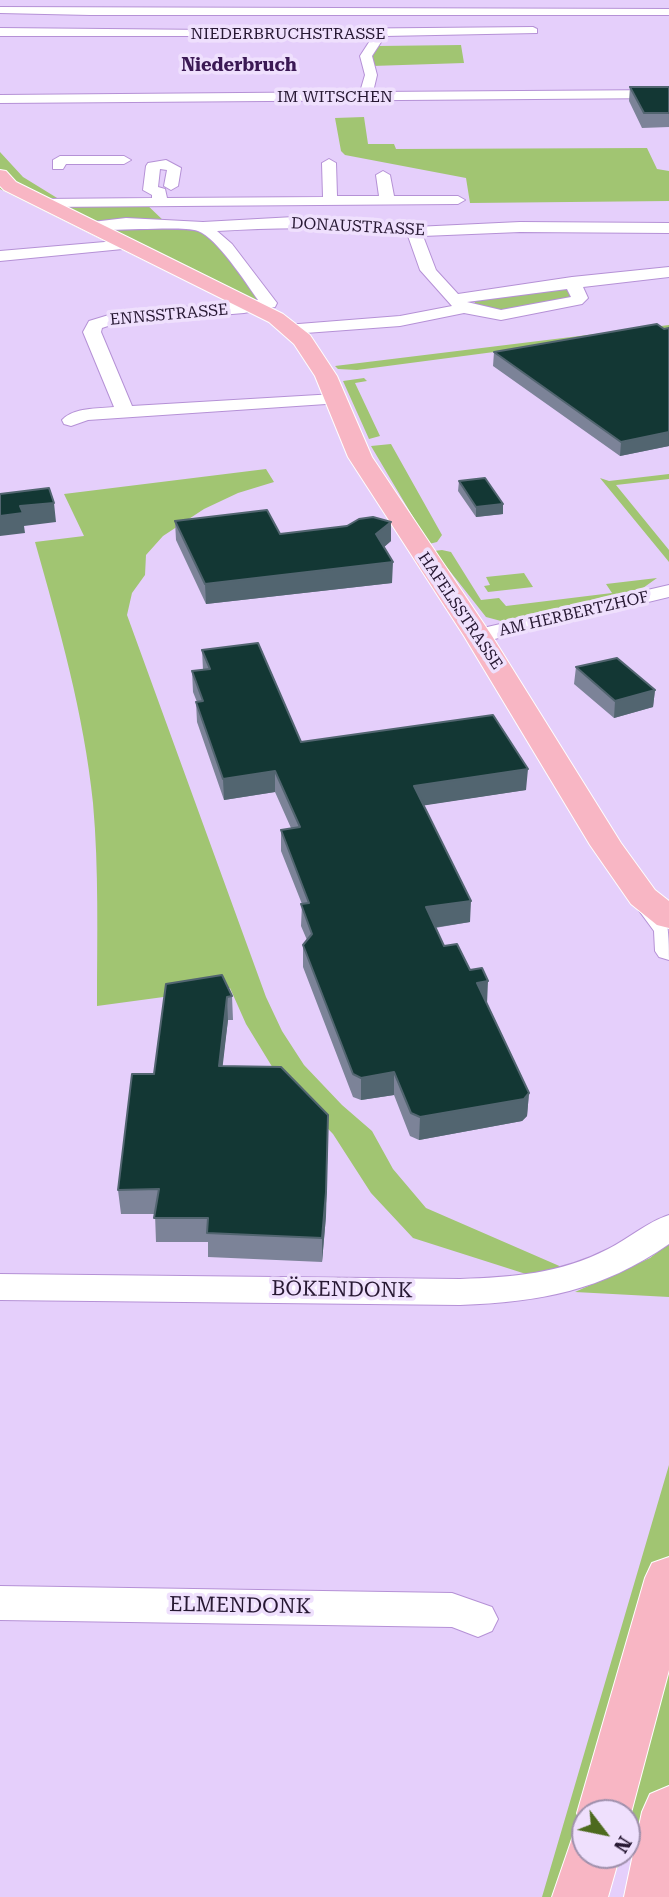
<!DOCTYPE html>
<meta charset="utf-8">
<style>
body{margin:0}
#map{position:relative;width:669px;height:1897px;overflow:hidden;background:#e5cffb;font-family:"Roboto Serif",serif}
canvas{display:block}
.north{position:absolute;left:571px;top:1799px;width:70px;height:70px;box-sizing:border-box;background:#efe0fd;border:2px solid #9f90ac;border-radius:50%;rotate:122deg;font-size:19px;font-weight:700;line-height:28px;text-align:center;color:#271833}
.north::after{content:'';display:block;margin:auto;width:24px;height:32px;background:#4d6a1e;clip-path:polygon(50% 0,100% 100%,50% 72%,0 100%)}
</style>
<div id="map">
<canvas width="669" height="1897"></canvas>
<div class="north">N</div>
</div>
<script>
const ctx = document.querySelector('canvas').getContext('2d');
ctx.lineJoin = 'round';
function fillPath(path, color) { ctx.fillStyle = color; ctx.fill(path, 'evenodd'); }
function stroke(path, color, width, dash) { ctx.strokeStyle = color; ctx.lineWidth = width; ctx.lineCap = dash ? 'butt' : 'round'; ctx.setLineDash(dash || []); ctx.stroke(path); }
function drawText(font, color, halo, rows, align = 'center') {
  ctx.font = font + ' "Roboto Serif",serif'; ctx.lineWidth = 7; ctx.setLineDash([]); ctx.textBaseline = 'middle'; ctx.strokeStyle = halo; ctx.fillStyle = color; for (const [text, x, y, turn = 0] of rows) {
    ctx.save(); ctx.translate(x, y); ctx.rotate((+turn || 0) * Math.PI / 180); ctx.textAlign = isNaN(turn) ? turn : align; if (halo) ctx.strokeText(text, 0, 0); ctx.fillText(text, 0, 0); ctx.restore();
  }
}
fillPath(new Path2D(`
 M461,45L464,63L372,66L370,56L378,46Z
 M364,117L368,144H394L396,149L647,148L657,169L669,171V201L470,203L466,178L345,155L341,151L335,118Z
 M0,152L23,177L62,201H143L166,223L206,225L269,306L252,314L0,189Z
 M566,286L574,298L500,311L473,305L477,299Z
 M669,325V329L357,370L338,369L335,366Z
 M364,378L367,381L355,383L380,436L369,439L343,381Z
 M391,444L442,535L437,542L429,544L371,446Z
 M266,469L274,482L238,493L204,509L163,536L146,555L145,575L132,593L127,615L266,997L282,1031L304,1065L342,1105L372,1131L393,1169L426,1208L564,1268L526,1274L413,1238L371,1193L333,1134L279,1078L246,1024L230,988L97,1006C97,938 99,870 93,803C84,714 59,627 35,542L84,536L64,494Z
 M669,474V479L616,485L669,550V562L600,478L609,481Z
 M442,550L451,552L481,600L499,598L506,606L612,593L606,584L657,578L643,588L501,621L486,617L434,551Z
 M524,573L533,587L488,592L484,586L490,585L486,577Z
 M669,1243V1297L575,1292L650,1258Z
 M669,1465V1788L627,1853V1813H585V1855H626L598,1897H542Z`), '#a1c572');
const minor = new Path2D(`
 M0,7L669,9V15H90L0,13Z
 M533,27L537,29V33L385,36L372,56L377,75L373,92L669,90V98L0,103V95L360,92L365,75L360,56L373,36H0V28L212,30Z
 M60,156H124L131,160L124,164H66L63,169H53V160Z
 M329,159L336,163L337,196H379L376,175L383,171L390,175L394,196H458L465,200L458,204L42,207L35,203L42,199L152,198V195L143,190L146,166L148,163L166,160L181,168L178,186L171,190L164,186L167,170L160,169L158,187L165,189L167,198L323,197L322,163Z
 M294,217L366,220L415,227L520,222L669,223V233L520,232L423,236L436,270L458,294L572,277L669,267V277L583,287L588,298L582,304L501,320L464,313L400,326L292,334L286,333L284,329L286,325L400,316L452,306L420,270L408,236C344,226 281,227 217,231L232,244L277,303L275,307L244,313L114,324L102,328L101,332L132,406L335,394L344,399L341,403L88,420L71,426L64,424L62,420C74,407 97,409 114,407L83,332L89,321L112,314L258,300C246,283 217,238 198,231C177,224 91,235 81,226L84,223L126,218L203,222ZM567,289L571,297L501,310L467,302Z
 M128,240L133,242L136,245L133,248L0,261V251Z
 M669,585V597L478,643L470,641L467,636L470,631Z
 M643,889C669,897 669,934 669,960L659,957L655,951L654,931L629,897L633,891Z
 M669,1215V1244C601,1291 541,1302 460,1305L0,1300V1274L460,1279C513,1277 559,1274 608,1249C628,1239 647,1222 669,1215Z
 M0,1586L452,1593L492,1607L498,1619L492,1631L478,1637L452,1627L0,1620Z`);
const major = new Path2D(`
 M0,170L6,171L16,182L283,314L310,335L337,376L372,457L492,636L621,843L655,890L669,901V928L657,925L631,904L590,845L464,636L348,457L315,376L294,344L269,322L4,190L0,186Z
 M669,1557V1670L631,1813L627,1822V1813H585V1855H620L608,1897H552L573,1836L585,1831L577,1813L645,1578L652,1563Z
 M669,1786V1897H624L642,1812L650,1794Z`);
stroke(minor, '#b591d6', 2);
stroke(major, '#fff', 2);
fillPath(minor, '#fff');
fillPath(major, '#f8b6c4');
fillPath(new Path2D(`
 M630,87H669V127L642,128L629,101Z
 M669,328V446L620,456L493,366L494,352Z
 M459,481L503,504V514L476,517L458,491Z
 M175,521L280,534L391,522V541L384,547L392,583L206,604L176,540Z
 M202,650L301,742L526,790L424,805L470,922L435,928L444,946L486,1004L529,1093L527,1116L522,1121L419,1140L410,1136L394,1095L361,1100L353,1097L303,967V945L307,940L301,926L302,904L281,851V830L291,828L275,792L224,800L197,722L196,702H197L193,692L192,671L203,670Z
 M576,667L655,690L653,707L614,718L574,684Z
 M166,984L232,996L233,1020H228L222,1066L328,1115L326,1216L322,1262L208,1257V1242H156L155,1214H121L118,1190L154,1074Z`), '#7c8398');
fillPath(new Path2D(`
 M669,432V446L620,456L621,442Z
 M54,503L56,522L24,526L25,533L0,536V516L20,506Z
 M503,504V514L476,517V507Z
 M391,522V541L376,554V534Z
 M393,562L392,583L206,604L205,584Z
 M655,690L653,707L614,718L615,701Z
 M528,769L526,790L414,807V786Z
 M275,771V792L224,800L223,779Z
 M471,901L470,922L425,929L426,907Z
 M488,981L487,1004L477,983Z
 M227,997L228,1020L220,1089L219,1066Z
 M394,1072V1095L361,1100V1078Z
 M529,1093L527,1116L522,1121L419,1140L420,1117Z
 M328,1115L326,1216L322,1262V1238Z`), '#526570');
const building = new Path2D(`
 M630,87H669V113H644Z
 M657,324L664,329L669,328V432L621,442L494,352Z
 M485,478L503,504L476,507L459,481Z
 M49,488L54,503L20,506L23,513L0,516V494Z
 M267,510L280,534L347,526L359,519L373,517L391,522L376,534L393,562L205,584L175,521Z
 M258,643L301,742L493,715L528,769L414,786L471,901L426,907L444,946L457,944L470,970L482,968L488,981L477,983L529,1093L524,1099L420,1117L411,1113L394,1072L361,1078L353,1074L303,945L312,934L301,904L309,903L281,830L300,827L275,771L223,779L196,702L203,701L192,671L210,669L202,650Z
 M617,658L655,690L615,701L576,667Z
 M222,975L232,996L227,997L219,1066L281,1067L328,1115L326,1192L322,1238L207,1233L208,1218H154L159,1189L118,1190L132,1074H154L166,984Z`);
fillPath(building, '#133734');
stroke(building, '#526570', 2);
drawText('16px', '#271833', '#efe0fd', [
 ["NIEDERBRUCHSTRASSE",288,34],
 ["IM WITSCHEN",335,97],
 ["DONAUSTRASSE",358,227,3],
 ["ENNSSTRASSE",169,315,-5],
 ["HAFELSSTRASSE",460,611,56],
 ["AM HERBERTZHOF",574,614,-13]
]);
drawText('bold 18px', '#3b1954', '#efe0fd', [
 ["Niederbruch",239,66]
]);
drawText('21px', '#271833', '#efe0fd', [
 ["BÖKENDONK",342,1290,1],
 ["ELMENDONK",240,1606,1]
]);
</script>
